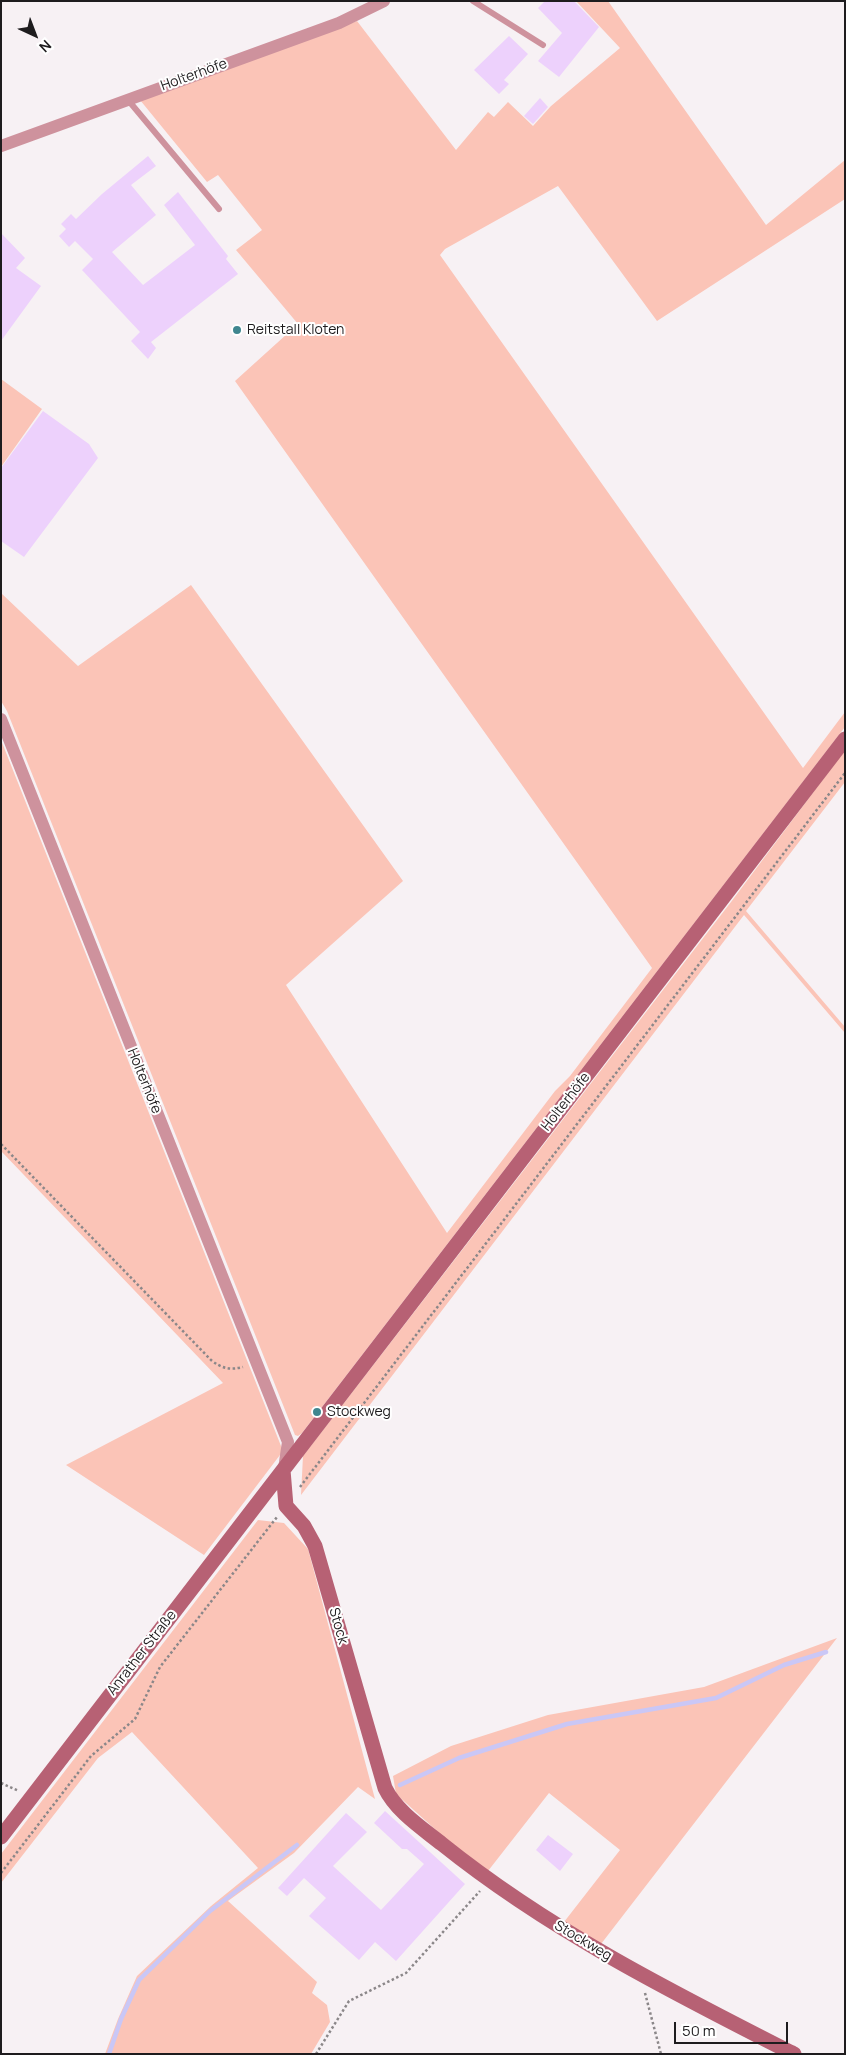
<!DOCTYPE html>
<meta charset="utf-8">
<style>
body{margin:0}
#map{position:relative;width:846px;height:2055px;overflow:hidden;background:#f7f1f4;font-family:Manrope,sans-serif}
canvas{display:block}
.frame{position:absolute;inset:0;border:2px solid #1e1c1e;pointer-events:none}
.north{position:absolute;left:10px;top:10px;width:50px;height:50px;-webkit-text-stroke:4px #fff;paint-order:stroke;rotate:137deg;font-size:14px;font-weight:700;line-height:20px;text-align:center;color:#1e1c1e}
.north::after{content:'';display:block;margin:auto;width:18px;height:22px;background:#1e1c1e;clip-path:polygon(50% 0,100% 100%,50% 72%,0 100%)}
.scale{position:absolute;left:674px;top:2022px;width:114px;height:22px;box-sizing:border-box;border:2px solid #1e1c1e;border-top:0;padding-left:6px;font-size:15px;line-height:18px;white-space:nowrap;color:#1e1c1e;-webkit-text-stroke:4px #fff;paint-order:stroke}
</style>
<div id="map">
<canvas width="846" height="2055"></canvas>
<div class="frame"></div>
<div class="north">N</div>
<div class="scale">50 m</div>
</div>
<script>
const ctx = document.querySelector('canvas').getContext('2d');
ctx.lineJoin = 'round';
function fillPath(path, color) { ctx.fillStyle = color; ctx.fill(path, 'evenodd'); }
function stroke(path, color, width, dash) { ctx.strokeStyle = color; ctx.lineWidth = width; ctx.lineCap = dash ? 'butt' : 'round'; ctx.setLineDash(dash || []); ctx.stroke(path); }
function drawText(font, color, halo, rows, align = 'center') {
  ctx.font = font + ' Manrope,sans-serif'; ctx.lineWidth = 4; ctx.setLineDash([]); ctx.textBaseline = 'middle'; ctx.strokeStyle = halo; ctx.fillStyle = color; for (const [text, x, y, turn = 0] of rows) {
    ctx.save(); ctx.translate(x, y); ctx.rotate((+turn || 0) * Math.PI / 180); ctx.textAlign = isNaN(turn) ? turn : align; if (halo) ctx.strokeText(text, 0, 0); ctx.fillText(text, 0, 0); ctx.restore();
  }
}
fillPath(new Path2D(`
 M576,1H608L766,225L845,160V199L657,321L558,186L445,249L440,255L803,768L845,712V727L302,1433L298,1436L295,1435L7,711L1,701V593L78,666L191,585L403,881L286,985L447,1233L555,1091L570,1076L652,968L235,381L298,324L236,250L262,230L218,175L207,182L140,100L357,21L456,150L488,112L494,117L508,102L533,126L551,106L620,48Z
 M1,379L42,409L1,467Z
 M1,740L283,1451L204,1555L66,1465L223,1383L1,1151Z
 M845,750V782L746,911L845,1027V1033L744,915L301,1495L303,1456L731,902Z
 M258,1520L284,1523L308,1549L375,1799L358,1787L294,1853L228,1901L317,1982L312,1993L327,2005L330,2022L311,2054H105L118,2019L137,1976L211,1906L258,1868L132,1732L98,1758L1,1883V1854Z
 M837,1638L601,1944L564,1922L620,1850L549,1793L488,1871L457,1849L396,1794L393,1776L451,1746L548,1715L704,1687Z`), '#fbc4b7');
stroke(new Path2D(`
 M400,1785L459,1758L567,1724L716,1698L784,1665L826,1652
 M109,2054L121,2019L139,1980L210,1911L297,1845`), '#cac7f6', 4.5);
fillPath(new Path2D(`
 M545,1H574L599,27L559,77L538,61L562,33L538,8Z
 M509,36L528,54L504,80L509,84L499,94L474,70Z
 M540,98L548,107L533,124L524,116Z
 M148,156L156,166L131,185L156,215L112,252L143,285L195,245L164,205L178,192L228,256L226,259L238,274L151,342L156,348L148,359L131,341L140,332L82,270L93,259L75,241L69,247L59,236L66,229L61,224L71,214L76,219L102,194Z
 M1,233L25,258L16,268L41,286L1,341Z
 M43,411L89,444L98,458L24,557L1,541V468Z
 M385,1811L465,1884L396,1961L375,1942L359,1960L309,1916L326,1898L304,1878L287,1896L278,1888L346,1813L367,1832L333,1866L381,1910L424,1864L407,1849H402L374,1823Z
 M548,1835L573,1854L560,1871L536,1850Z`), '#edd1fc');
stroke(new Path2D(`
 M1,1144L211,1360C222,1369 231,1370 243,1367
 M300,1487L845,773
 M1,1783L19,1791
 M1,1873L91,1756L135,1719L160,1667L277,1517
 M645,1993L661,2054
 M316,2054L349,2001L406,1973L480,1891`), '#8b8789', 2.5, [2.5, 2.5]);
stroke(new Path2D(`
 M473,1L543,45
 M128,100L219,209`), '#ce929d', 6);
stroke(new Path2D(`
 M1,146L339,23L384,1
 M1,719L288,1442L284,1469`), '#ce929d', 12);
stroke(new Path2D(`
 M283,1470L286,1506L304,1526L315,1546L385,1788C396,1811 422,1828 442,1844C549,1930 672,1992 794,2054
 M1,1837L845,739`), '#b76174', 15);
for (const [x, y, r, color] of [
 [237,330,5,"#3f868f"],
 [317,1412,5,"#3f868f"]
]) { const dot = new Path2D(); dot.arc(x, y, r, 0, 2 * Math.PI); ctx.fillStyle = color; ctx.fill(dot); stroke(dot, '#fff', 2); }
drawText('14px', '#1e1c1e', '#fff', [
 ["Holterhöfe",194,75,-20],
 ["Holterhöfe",144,1081,68],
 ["Holterhöfe",566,1102,-52],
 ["Stock",338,1626,74],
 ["Anrather Straße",142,1653,-52],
 ["Stockweg",583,1941,31]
]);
drawText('14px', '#1e1c1e', '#fff', [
 ["Reitstall Kloten",247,330],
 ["Stockweg",327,1412]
], 'left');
</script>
